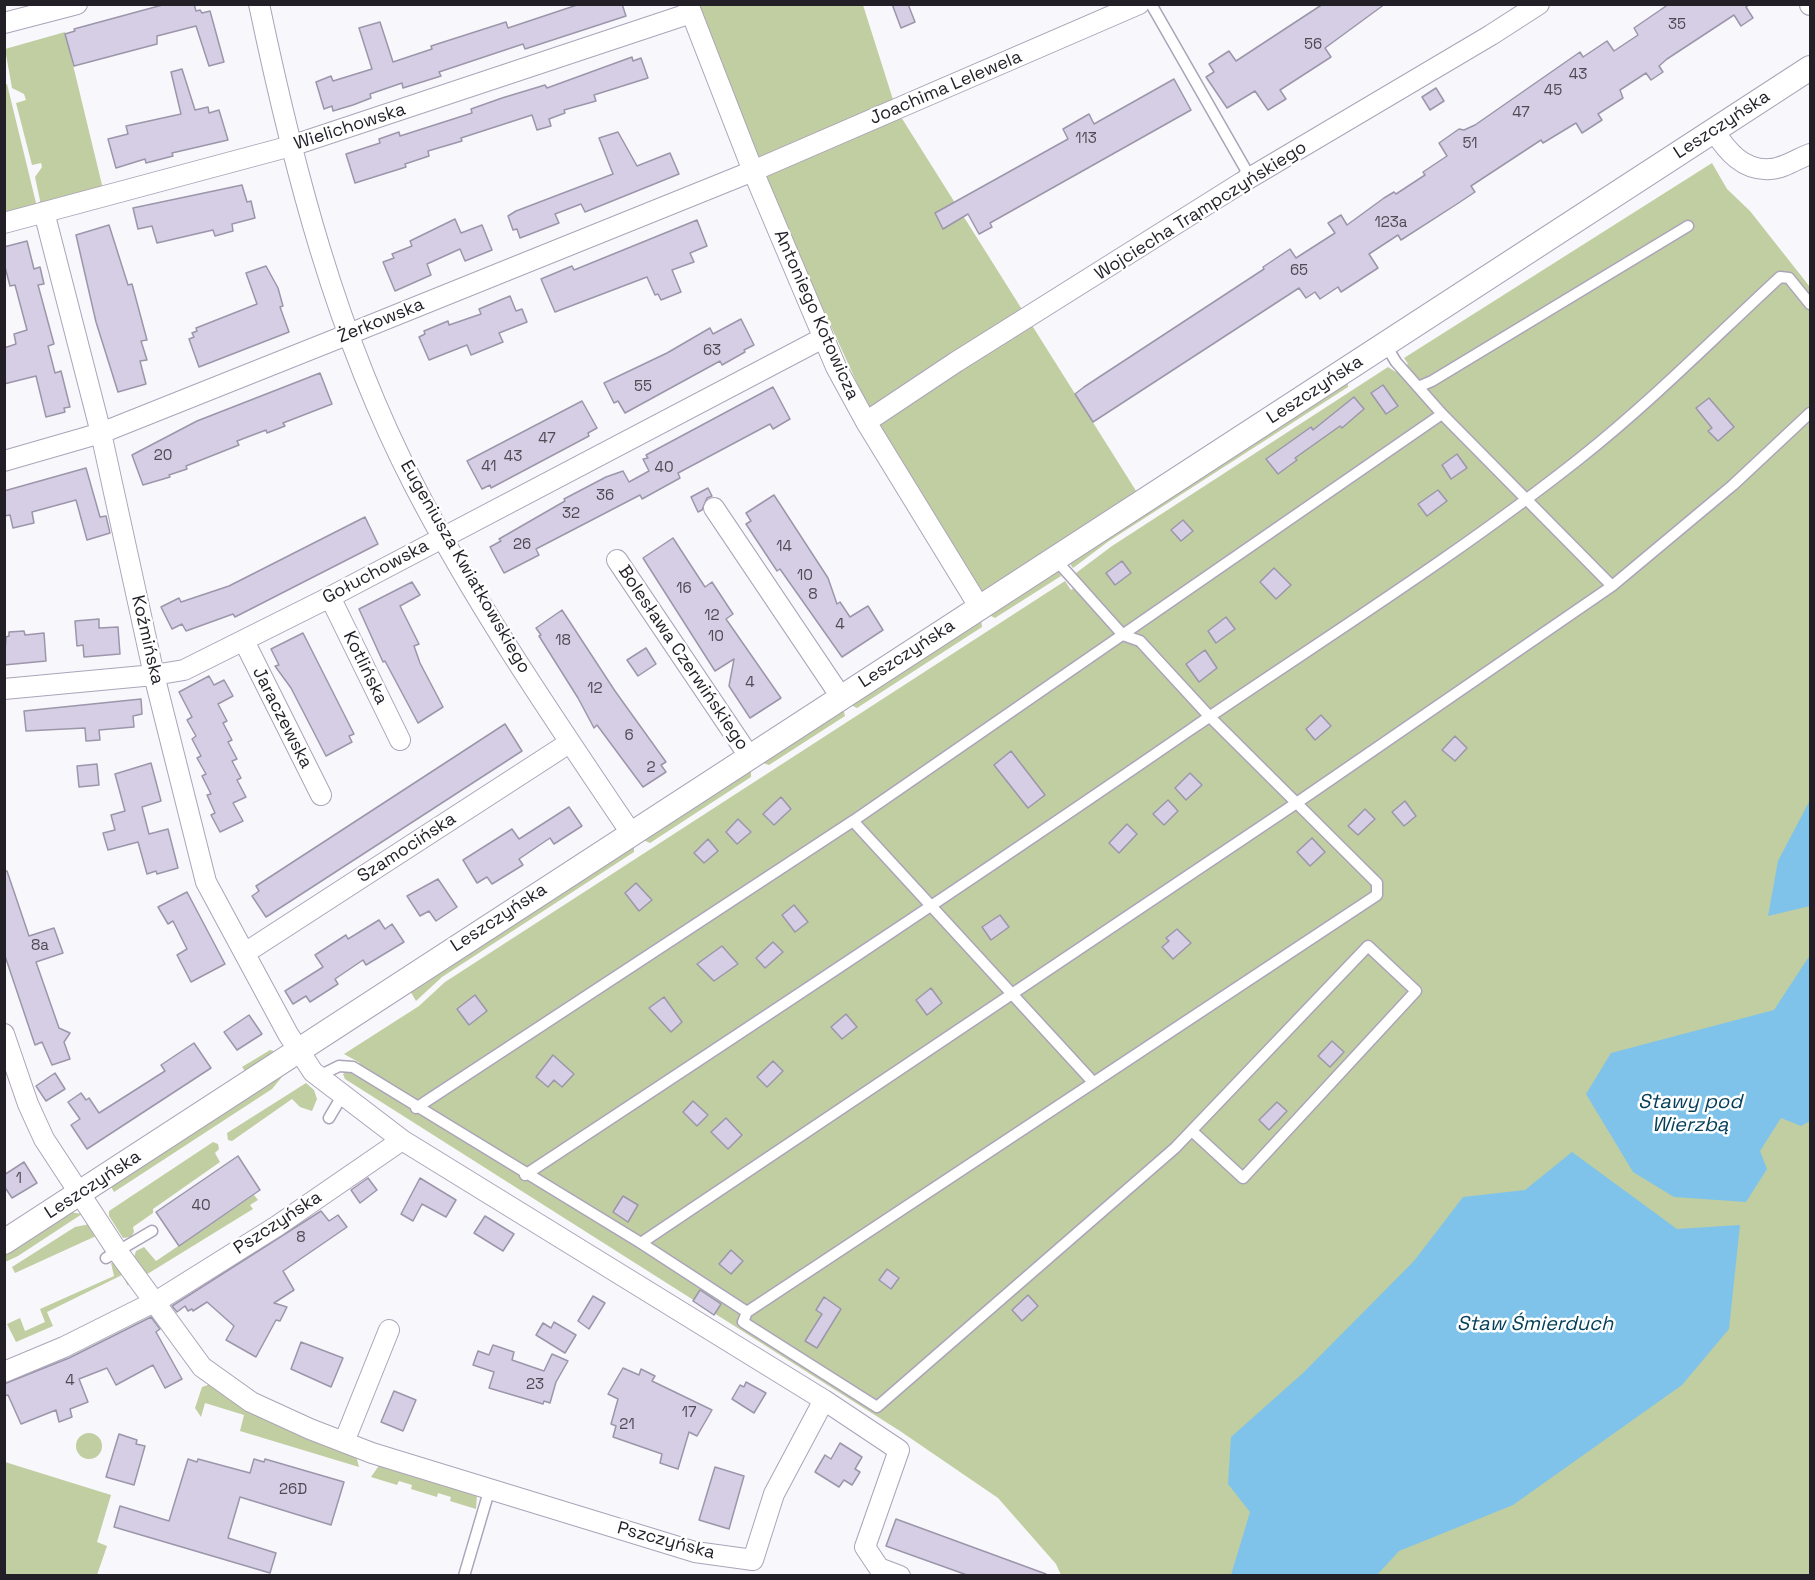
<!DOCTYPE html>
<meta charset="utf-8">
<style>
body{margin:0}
#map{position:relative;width:1815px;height:1580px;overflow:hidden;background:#f8f7fc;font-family:"Space Grotesk",sans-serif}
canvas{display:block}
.frame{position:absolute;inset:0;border:6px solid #221f27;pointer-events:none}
</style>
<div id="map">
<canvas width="1815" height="1580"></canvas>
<div class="frame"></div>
</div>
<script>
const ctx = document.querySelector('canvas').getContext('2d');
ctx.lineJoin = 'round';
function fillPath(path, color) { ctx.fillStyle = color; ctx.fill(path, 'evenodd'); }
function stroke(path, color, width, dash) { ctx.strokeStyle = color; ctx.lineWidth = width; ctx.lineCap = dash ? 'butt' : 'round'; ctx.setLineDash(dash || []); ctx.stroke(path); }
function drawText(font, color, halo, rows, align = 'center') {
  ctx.font = font + ' "Space Grotesk",sans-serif'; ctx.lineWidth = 5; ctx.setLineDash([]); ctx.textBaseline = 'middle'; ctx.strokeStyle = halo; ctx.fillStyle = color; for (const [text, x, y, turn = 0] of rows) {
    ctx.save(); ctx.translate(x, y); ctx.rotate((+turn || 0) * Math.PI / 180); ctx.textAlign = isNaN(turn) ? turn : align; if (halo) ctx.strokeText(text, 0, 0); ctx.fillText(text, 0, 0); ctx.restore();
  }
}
fillPath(new Path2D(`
 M699,5H863L896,109L1138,494L979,595L869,409L756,163Z
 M65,32L103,189L41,205L35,177L42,167L41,163L32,165L16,103L26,100L24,94L12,88L5,49Z
 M7,84L37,207L5,215L4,85Z
 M1712,163L1727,189L1750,211L1810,287V1575H1061L1056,1564L998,1498L900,1431L345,1079L343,1074L360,1063L344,1054L419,1006L445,982L1065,581L1071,590L1082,582L1076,573L1112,546L1388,367L1396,372L1408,364L1404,358Z
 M1348,380V387L1109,541L1073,568L1068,561Z
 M1057,569L1061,576L995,618L987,614Z
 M981,618L982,627L857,708L849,704Z
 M843,708L845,716L769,765L760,762Z
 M751,767V777L650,843L641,839Z
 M634,843V852L442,977L416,1001L409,989Z
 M270,1050L274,1051L272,1053L246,1072L242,1067Z
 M286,1072L272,1089L114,1192L110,1185Z
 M306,1083L314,1090L317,1099L312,1111L300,1107L292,1099L232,1141L228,1140L227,1133Z
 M213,1142L218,1144L219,1149L215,1153L220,1162L153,1209V1213L133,1227L134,1232L131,1237L123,1238L109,1216V1211Z
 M254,1195L258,1200L250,1205L253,1209L149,1273L144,1275L133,1260L136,1251L144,1247L156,1261Z
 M70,1212L82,1214L18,1256L5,1262V1253Z
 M90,1224L104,1247L96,1236L15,1273L12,1267L75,1227Z
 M111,1263H114L129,1283L128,1286L122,1275L47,1312L53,1326L16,1342L7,1324L20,1318L25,1331L45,1322L40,1309L114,1276Z
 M211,1384L356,1455L359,1467L240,1431L244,1415L205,1403L201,1417L195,1408L202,1387Z
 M76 1446a13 13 0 1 1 26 0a13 13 0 1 1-26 0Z
 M5,1462L111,1495L97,1542L107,1546L97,1575H5Z
 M380,1464L477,1495L476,1509L450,1501L451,1497L438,1493L437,1497L411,1489L412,1485L399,1481L397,1485L371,1477Z`), '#c0cea1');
fillPath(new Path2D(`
 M1810,800V906L1768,916L1778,861Z
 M1810,955V1121L1801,1126L1781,1118L1760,1151L1767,1169L1746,1202L1674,1197L1633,1172L1586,1094L1611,1053L1774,1010Z
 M1572,1152L1677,1229L1740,1225L1729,1329L1682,1385L1513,1505L1399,1551L1377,1575H1231L1250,1512L1228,1484L1231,1437L1303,1373L1414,1261L1463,1197L1525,1190Z`), '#7fc3eb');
const building = new Path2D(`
 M166,4H194L196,11L200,10L202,13L210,11L224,62L209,66L196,26L161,35L157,36V44L74,66L65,34L75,31L74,29Z
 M580,4H622L626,16L525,49L523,44L439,72L441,76L403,88L402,83L370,94L371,98L353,105L333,111L332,106L324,109L316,82L331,76L333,81L372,69L359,28L380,22L393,62L432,49L431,46L506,22L508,28Z
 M892,4H908L915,22L901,28Z
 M1323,4H1385L1325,48L1331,57L1280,90L1286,99L1268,110L1255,91L1227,108L1206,77L1214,72L1209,64L1229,51L1236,61Z
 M1669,4H1750L1746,7L1753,18L1741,26L1734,15L1667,59L1659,66L1663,72L1651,80L1646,73L1620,90L1623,98L1598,114L1602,120L1582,133L1576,123L1543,143L1541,140L1471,186L1475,192L1457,204L1401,240L1398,235L1369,254L1378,268L1341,292L1338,287L1320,299L1315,292L1306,298L1299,288L1093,422L1075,394L1084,387L1264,269L1263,267L1290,249L1296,258L1335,233L1328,223L1341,215L1347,225L1384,198L1394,192L1396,194L1425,175L1423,172L1447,156L1439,143L1459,129L1464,130L1475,125L1580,52L1583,57L1607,41L1614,51L1638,35L1634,28Z
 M632,57L633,61L641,58L648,78L594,95L596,101L564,110L565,113L549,119L551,126L537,130L532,115L461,138L462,141L428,151L429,156L405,164L406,167L355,183L346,154L380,143L379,139L399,132L400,136L472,113L471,109L502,98L545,85L547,88Z
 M182,69L195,110L208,107L209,113L219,110L228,140L172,153L173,156L146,163L145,159L116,168L108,139L128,134L126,126L181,114L171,72Z
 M1174,79L1191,110L990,223L992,227L979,234L968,214L943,229L935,213L1068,139L1063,129L1089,114L1094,124Z
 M1436,88L1444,101L1430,110L1422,97Z
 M618,132L637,166L670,153L679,174L585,212L581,204L555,214L559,223L520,238L517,229L513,230L508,216L516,211L613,174L599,138Z
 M242,185L247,202L251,201L255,218L232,224L233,231L215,236L213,230L157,243L152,226L138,229L133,208Z
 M455,219L461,233L482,225L492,250L465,261L460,249L427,264L431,275L395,291L383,262L394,258L392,254L412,246L410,241Z
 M697,220L707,246L690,253L694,262L672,270L681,292L661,300L658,294L655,295L647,277L555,312L541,279L572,266L574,270Z
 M109,225L128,285L132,284L147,340L141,341L147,360L140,361L146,384L118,392L96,322L76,235Z
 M27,241L34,269L40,267L44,284L38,285L54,344L48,346L55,373L61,371L70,407L64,408L65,412L46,417L36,376L4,384V348L16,344L14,334L27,330L15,285L10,286L4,263V247Z
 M266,266L278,288L283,306L280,307L289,332L199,367L189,339L194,337L192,333L197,331L196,328L257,304L246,273Z
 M510,296L516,311L522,309L527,322L499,333L503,342L471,355L467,345L429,360L419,337L425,334L424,331L448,321L449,325L481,314L479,309Z
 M741,319L754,345L744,350L745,352L722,365L720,361L625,413L618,401L614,403L604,383L667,353L710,328L713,334Z
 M320,373L332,404L283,423L285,426L267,433L266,430L237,441L239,445L186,466L187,469L169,475L170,477L143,485L132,455L197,421Z
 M1383,385L1398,406L1386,414L1371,393Z
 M773,387L790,419L773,429L770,424L695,464L678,473L680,478L642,499L640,495L536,549L539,555L504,573L490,547L501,541L499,539L565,501L564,499L606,477L623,471L629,482L649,471L643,459L648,458L646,455Z
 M1354,397L1364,409L1342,428L1340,426L1295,458L1297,460L1278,474L1266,459L1311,427L1313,430Z
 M1709,398L1734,427L1718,441L1708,431L1712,428L1696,408Z
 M582,401L597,428L588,433L589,436L491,488L490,485L482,489L467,461Z
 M1457,454L1467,468L1451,479L1442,465Z
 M86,468L100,517L106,516L110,533L87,540L76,500L32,512L34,523L13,528L10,515L4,516V491Z
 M708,488L712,496L707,498L702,510L698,512L691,497Z
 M1438,490L1447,501L1427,516L1418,504Z
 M774,495L828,578L837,604L840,602L850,617L868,606L883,630L842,657L780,569L777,571L746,524L751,521L746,513Z
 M365,517L378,544L235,617L233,614L186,631L182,624L172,629L161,607L179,598L181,602L229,586Z
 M1183,520L1193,531L1181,541L1171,530Z
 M673,538L705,587L712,582L733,614L726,619L781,698L750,718L729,686L734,659L715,671L643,558Z
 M1122,561L1131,573L1115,585L1106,573Z
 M1274,568L1291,585L1276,599L1260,582Z
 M412,582L420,595L400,606L419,644L414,646L420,663L443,707L418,723L385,661L383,662L359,609Z
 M562,610L615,691L666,762L661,765L666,772L643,787L597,725L594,728L578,698L539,636L541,635L536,628Z
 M1226,617L1235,629L1216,643L1208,631Z
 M99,619V628L118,627L120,654L84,657L83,645L77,646L75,621Z
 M24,631L25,635L44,633L46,661L4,665L6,637L9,636V632Z
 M303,633L354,734L349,736L352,742L326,756L291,688L275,666L279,665L271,649Z
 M646,648L656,664L638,676L627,660Z
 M1205,650L1217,668L1199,682L1186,664Z
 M209,676L214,685L224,680L233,696L218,704L227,721L223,723L232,740L228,742L237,759L232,761L241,778L237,780L246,797L233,803L243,821L220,832L211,815L215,813L207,795L211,794L202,776L206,774L197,758L201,756L192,739L196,736L187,720L192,717L179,692Z
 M141,699L142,714L133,716L134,727L99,730L100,740L86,741L85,728L26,731L24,711Z
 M1321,715L1331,726L1315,740L1306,729Z
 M505,724L522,751L266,917L252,896L259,891L256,886Z
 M1455,736L1467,748L1455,761L1442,750Z
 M1011,751L1045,795L1028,808L994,765Z
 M151,763L161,801L142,807L149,834L168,829L178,868L157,874L156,871L147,874L138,842L108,850L103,833L115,830L111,815L125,811L115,774Z
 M97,764L99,785L79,787L77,766Z
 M1190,773L1202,785L1186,800L1175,788Z
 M781,797L791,809L774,825L763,814Z
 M1168,800L1178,811L1164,825L1153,814Z
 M1405,801L1416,816L1404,826L1392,812Z
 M569,807L582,826L554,844L550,838L519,859L523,865L492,884L487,877L477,883L463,860L512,829L519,839Z
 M1365,809L1375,819L1358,835L1348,826Z
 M738,819L751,832L737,844L726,832Z
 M1127,824L1137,834L1119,853L1109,843Z
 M1312,838L1325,852L1310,866L1297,852Z
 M708,839L718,851L704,863L694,853Z
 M4,871H7L29,936L54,928L63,953L36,962L59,1028L70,1033L64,1042L70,1059L52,1065L42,1042L35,1045L4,953Z
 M438,879L457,907L436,921L429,911L420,916L407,896Z
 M636,883L652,900L639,911L625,893Z
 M187,892L225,964L191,982L177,955L187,949L173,921L168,924L158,907Z
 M794,905L808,922L795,932L782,915Z
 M1000,915L1009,927L991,940L982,927Z
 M379,920L385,929L392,924L404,942L366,965L363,960L335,979L338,984L310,1002L306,996L293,1004L285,991L323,967L315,955L346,935L348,939Z
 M1177,929L1191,943L1173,959L1162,947L1169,941L1166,938Z
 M773,942L783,952L765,968L756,958Z
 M722,946L738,964L714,981L697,964Z
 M931,988L942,1003L927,1015L916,1000Z
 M475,995L487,1011L469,1025L457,1009Z
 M664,997L682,1022L671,1032L649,1008Z
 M846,1014L857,1027L842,1039L831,1027Z
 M249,1015L262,1034L237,1050L224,1032Z
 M1332,1041L1344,1052L1330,1067L1318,1056Z
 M194,1043L211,1068L87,1149L71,1125L80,1119L68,1102L81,1093L86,1100L89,1098L99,1113L165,1071L161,1065Z
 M553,1055L574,1074L562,1087L554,1080L548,1087L536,1077Z
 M773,1061L783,1071L767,1087L757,1077Z
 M55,1073L65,1089L46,1101L36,1086Z
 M693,1101L708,1115L697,1126L683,1112Z
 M1277,1102L1287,1111L1269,1130L1259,1120Z
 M726,1118L742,1135L728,1149L711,1132Z
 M238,1156L260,1190L179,1246L156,1212Z
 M24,1162L37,1183L12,1198L4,1186V1175Z
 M368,1178L377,1190L360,1203L351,1190Z
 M420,1178L456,1200L446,1217L422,1204L413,1221L401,1214Z
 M623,1196L638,1205L628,1222L613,1212Z
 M321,1211L329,1221L338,1215L347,1227L283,1271L294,1290L274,1303L287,1307L280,1321L276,1320L256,1357L226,1340L234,1326L207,1302L193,1311L192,1309L188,1311L185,1306L177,1312L172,1306Z
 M485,1216L514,1234L503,1251L474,1233Z
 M731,1250L743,1261L731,1274L719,1264Z
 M887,1269L899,1278L891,1289L879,1280Z
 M700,1290L721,1304L714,1315L693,1301Z
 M1028,1295L1038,1306L1022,1321L1012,1310Z
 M593,1296L605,1303L589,1329L578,1321Z
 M824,1297L841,1309L817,1348L805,1341L822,1314L816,1310Z
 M151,1317L160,1329L156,1332L182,1379L165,1388L153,1365L116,1385L107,1368L79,1379L88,1402L70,1409L72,1417L59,1422L56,1410L21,1424L8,1395L4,1396V1384L69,1358Z
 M554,1322L576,1335L565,1353L536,1335L543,1323L551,1328Z
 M301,1342L343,1358L331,1387L291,1369Z
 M493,1345L514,1352L512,1360L544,1371L552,1354L568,1361L556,1382L550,1403L544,1401L543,1404L489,1388L494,1372L473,1365L478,1351L489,1355Z
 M623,1368L639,1375L641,1369L655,1376L652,1381L712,1410L697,1436L689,1432L678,1469L660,1463L662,1454L613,1437L616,1426L611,1424L618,1399L608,1394Z
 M746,1382L766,1393L754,1413L732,1399L740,1385L744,1387Z
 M394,1391L416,1400L403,1431L381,1422Z
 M119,1434L137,1440L136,1444L145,1446L134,1485L106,1477Z
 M840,1443L862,1457L855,1469L860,1472L852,1485L844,1480L839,1487L815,1472L825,1455L831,1459Z
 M188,1459L197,1462L198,1459L250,1473L254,1459L264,1462L265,1459L344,1482L331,1525L240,1497L228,1538L276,1553L270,1573L114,1527L120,1506L169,1521Z
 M715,1467L744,1476L729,1529L699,1520Z
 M896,1519L1046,1574V1575H967L886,1546Z`);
fillPath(building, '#d5cee4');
stroke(building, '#9c96ab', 1.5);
const service = new Path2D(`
 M1151,4L1246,170L1242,182
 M1385,344L1396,362L1442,414L1612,586
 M1418,387L1432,381L1688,226
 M853,821L1093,1082
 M317,1077L339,1066L353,1067L641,1243L747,1312L743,1322L877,1407L1175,1148L1368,946L1416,991L1243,1178L1192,1131
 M416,1108L853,821L1442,414
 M329,1118L342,1096
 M525,1175C748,1028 971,881 1190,730C1320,641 1455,557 1579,459C1650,403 1714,338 1780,277L1789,278L1810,304
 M641,1243L1298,802L1612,586L1733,485L1810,413
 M106,1258L152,1231
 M747,1312L1377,895V883L1210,717L1140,641L1123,635L1055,559
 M464,1576L490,1488`);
const minor = new Path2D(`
 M259,4C294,170 336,334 414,485C477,607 555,720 631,833
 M688,4L753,171L836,367L866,422L980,608
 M1810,4V5
 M4,23L77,4
 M1714,131C1727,151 1743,171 1770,169C1782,169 1799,158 1810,154
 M44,212L101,433L154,675L206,882L288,1034L313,1072L402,1140L824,1400L899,1450L865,1547L879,1568L900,1576
 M4,223L291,146L691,13
 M866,422L956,362L1241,183L1491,35L1539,4
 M4,461L101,433L349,334L753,171L1139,4
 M714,508L841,697
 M617,560L749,756
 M330,597L400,740
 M244,641L321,795
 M4,689L154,675L184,670L330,597L823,338
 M245,953L569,743
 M4,1034L28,1104L44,1139L118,1252L202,1367L251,1402L310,1429L372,1453L695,1552L753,1560L774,1494L824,1400
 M4,1372L64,1347L162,1298L277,1226L402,1140
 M344,1442L389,1330`);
const tertiary = new Path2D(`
 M4,1242L1810,68`);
stroke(service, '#aba4b9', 13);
stroke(minor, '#aba4b9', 22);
stroke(tertiary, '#aba4b9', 26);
stroke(service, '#fff', 10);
stroke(minor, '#fff', 20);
stroke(tertiary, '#fff', 24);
drawText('15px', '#4f4b56', null, [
 ["35",1677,25],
 ["56",1313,45],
 ["43",1578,75],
 ["45",1553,91],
 ["47",1521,113],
 ["113",1086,139],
 ["51",1470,144],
 ["123a",1391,223],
 ["65",1299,271],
 ["63",712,351],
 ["55",643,387],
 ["47",547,439],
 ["20",163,456],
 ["43",513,457],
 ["41",489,467],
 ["40",664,468],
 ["36",605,496],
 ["32",571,514],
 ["26",522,545],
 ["14",784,547],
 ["10",805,576],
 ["16",684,589],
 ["8",813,595],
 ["12",712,616],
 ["4",840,625],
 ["10",716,637],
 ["18",563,641],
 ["4",750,683],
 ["12",595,689],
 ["6",629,736],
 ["2",651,768],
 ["8a",40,946],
 ["1",19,1179],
 ["40",201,1206],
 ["8",301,1238],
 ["4",70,1381],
 ["23",535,1385],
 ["17",689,1413],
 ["21",627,1425],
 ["26D",293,1490]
]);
drawText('18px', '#221f27', '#fff', [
 ["Joachima Lelewela",946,88,-23],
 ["Leszczyńska",1722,125,-33],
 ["Wielichowska",350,127,-18],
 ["Wojciecha Trąmpczyńskiego",1201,211,-32],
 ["Antoniego Kotowicza",816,315,66],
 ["Żerkowska",381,321,-22],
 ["Leszczyńska",1315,390,-33],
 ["Eugeniusza Kwiatkowskiego",465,567,60],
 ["Gołuchowska",376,572,-28],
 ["Koźmińska",147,640,77],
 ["Leszczyńska",907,654,-33],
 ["Bolesława Czerwińskiego",683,658,56],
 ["Kotlińska",365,668,64],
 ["Jaraczewska",282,718,63],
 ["Szamocińska",407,848,-33],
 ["Leszczyńska",499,918,-33],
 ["Leszczyńska",93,1185,-33],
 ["Pszczyńska",278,1223,-33],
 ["Pszczyńska",666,1541,15]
]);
drawText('italic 20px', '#05405a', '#fff', [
 ["Stawy pod",1690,1103],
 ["Wierzbą",1690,1126],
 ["Staw Śmierduch",1535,1325]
]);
</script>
